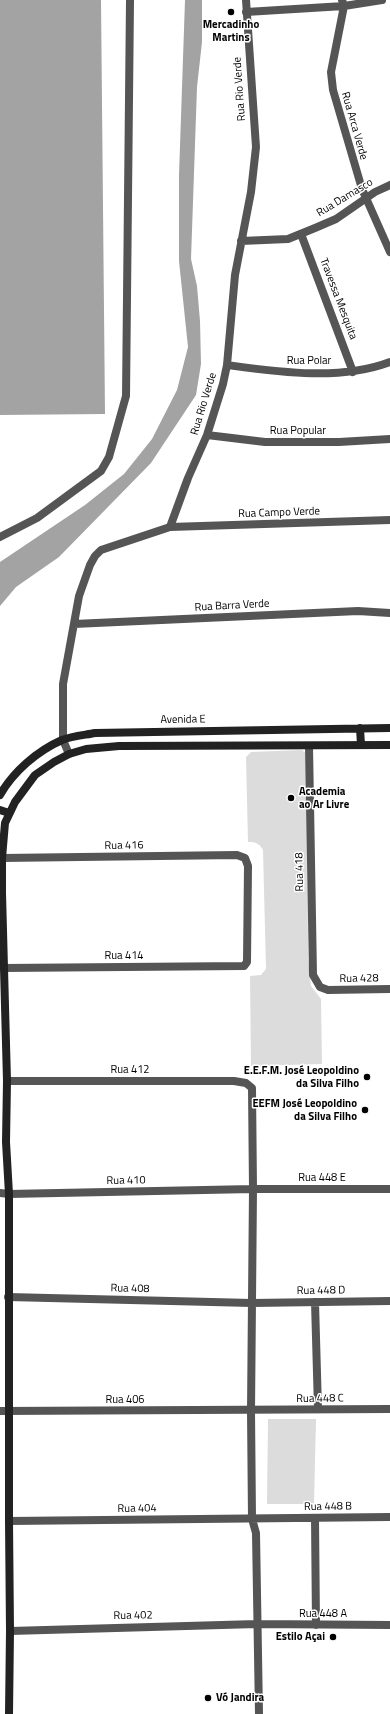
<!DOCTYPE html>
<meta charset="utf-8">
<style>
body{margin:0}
canvas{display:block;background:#fff}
</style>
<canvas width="390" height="1714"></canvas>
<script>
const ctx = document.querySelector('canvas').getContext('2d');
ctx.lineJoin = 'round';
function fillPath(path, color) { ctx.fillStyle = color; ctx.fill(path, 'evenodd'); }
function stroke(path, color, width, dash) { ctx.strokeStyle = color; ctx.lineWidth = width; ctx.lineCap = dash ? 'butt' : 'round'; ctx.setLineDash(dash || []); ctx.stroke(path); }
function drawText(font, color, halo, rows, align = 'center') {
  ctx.font = font + ' "Titillium Web",sans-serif'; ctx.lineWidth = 3; ctx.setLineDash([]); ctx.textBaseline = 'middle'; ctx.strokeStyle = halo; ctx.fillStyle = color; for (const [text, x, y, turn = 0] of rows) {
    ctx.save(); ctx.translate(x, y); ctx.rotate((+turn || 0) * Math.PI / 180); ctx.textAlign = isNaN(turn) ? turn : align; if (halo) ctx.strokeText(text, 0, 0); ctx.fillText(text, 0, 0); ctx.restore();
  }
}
fillPath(new Path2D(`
 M302,750L307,754L308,958L311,986L321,999L322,1064L251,1066L250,976L261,975L266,969L263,850C259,843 256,842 248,842L246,757L251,752Z
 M268,1419H316L314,1504H267Z`), '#dcdcdc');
fillPath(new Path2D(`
 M0,0H101L105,414L0,415Z
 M185,0H202V42L197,87L191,259L197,286L200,321L201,364L196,395L151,463L59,557L16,587L0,606V562L85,505L124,474L152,439L177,390L188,347L179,261V175Z`), '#a3a3a3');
stroke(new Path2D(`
 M342,0L344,6L331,72L333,90L362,189L390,252
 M246,12L344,6L382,0
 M301,234L353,372
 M241,241L288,239L315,228L336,219L375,192L390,185
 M227,365C279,372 340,381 390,362
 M207,435L265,442H339L390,439
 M170,527L390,520
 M0,537L37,518L101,471L109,457L126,396L130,0
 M74,624L358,611L390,613
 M309,746L313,975L320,987L328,990L390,989
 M69,754L63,740V684L79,596L90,565L95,556L101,550L170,527L188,478L207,435L223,384L227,365L235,275L251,192L256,147L246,0
 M2,858L237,855L245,858L248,866L247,962L244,966L4,968
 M7,1081H234L246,1083L252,1088L253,1189L251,1411L252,1519L256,1533L259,1714
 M0,1193L9,1194L253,1189H390
 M8,1297L252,1303L390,1301
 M315,1302L318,1409
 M0,1411L390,1409
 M315,1518L316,1625
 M9,1521L390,1517
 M10,1631L257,1624L390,1625`), '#555', 8);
stroke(new Path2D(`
 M360,728L361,745
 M0,795C13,772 37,751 62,740C72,736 85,735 95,733L390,728
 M0,810L9,813
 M9,1714L10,1631L9,1521V1194L6,1142L7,1081L2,893V858L5,823L15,802L35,775L54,762L69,754L86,749L119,746L390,745`), '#222', 8);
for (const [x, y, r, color] of [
 [231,12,4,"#000"],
 [291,798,4,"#000"],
 [367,1077,4,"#000"],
 [365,1110,4,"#000"],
 [333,1637,4,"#000"],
 [208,1698,4,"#000"]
]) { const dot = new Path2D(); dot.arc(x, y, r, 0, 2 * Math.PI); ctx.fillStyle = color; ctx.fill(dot); stroke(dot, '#fff', 1.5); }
drawText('bold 11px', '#000', '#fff', [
 ["Mercadinho",231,25,"center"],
 ["Martins",231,38,"center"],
 ["Academia",299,792,"left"],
 ["ao Ar Livre",299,805,"left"],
 ["E.E.F.M. José Leopoldino",359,1071],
 ["da Silva Filho",359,1084],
 ["EEFM José Leopoldino",357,1104],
 ["da Silva Filho",357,1117],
 ["Estilo Açai",325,1637],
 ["Vó Jandira",216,1698,"left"]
], 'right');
drawText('11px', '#000', '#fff', [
 ["Rua Rio Verde",240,89,-94],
 ["Rua Arca Verde",354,126,74],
 ["Rua Damasco",345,198,-31],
 ["Travessa Mesquita",338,299,69],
 ["Rua Polar",309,361],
 ["Rua Rio Verde",204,404,-73],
 ["Rua Popular",298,431],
 ["Rua Campo Verde",279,513,-2],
 ["Rua Barra Verde",232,606,-3],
 ["Avenida E",183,720,-1],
 ["Rua 416",124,846,-1],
 ["Rua 418",300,872,-91],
 ["Rua 414",124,956],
 ["Rua 428",359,979,-1],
 ["Rua 412",130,1070],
 ["Rua 448 E",322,1178],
 ["Rua 410",126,1181,-1],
 ["Rua 408",130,1289,1],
 ["Rua 448 D",321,1291,-1],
 ["Rua 448 C",320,1399,-1],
 ["Rua 406",125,1400],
 ["Rua 448 B",328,1507,-1],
 ["Rua 404",137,1509,-1],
 ["Rua 448 A",323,1614],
 ["Rua 402",133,1616,-1]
]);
</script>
